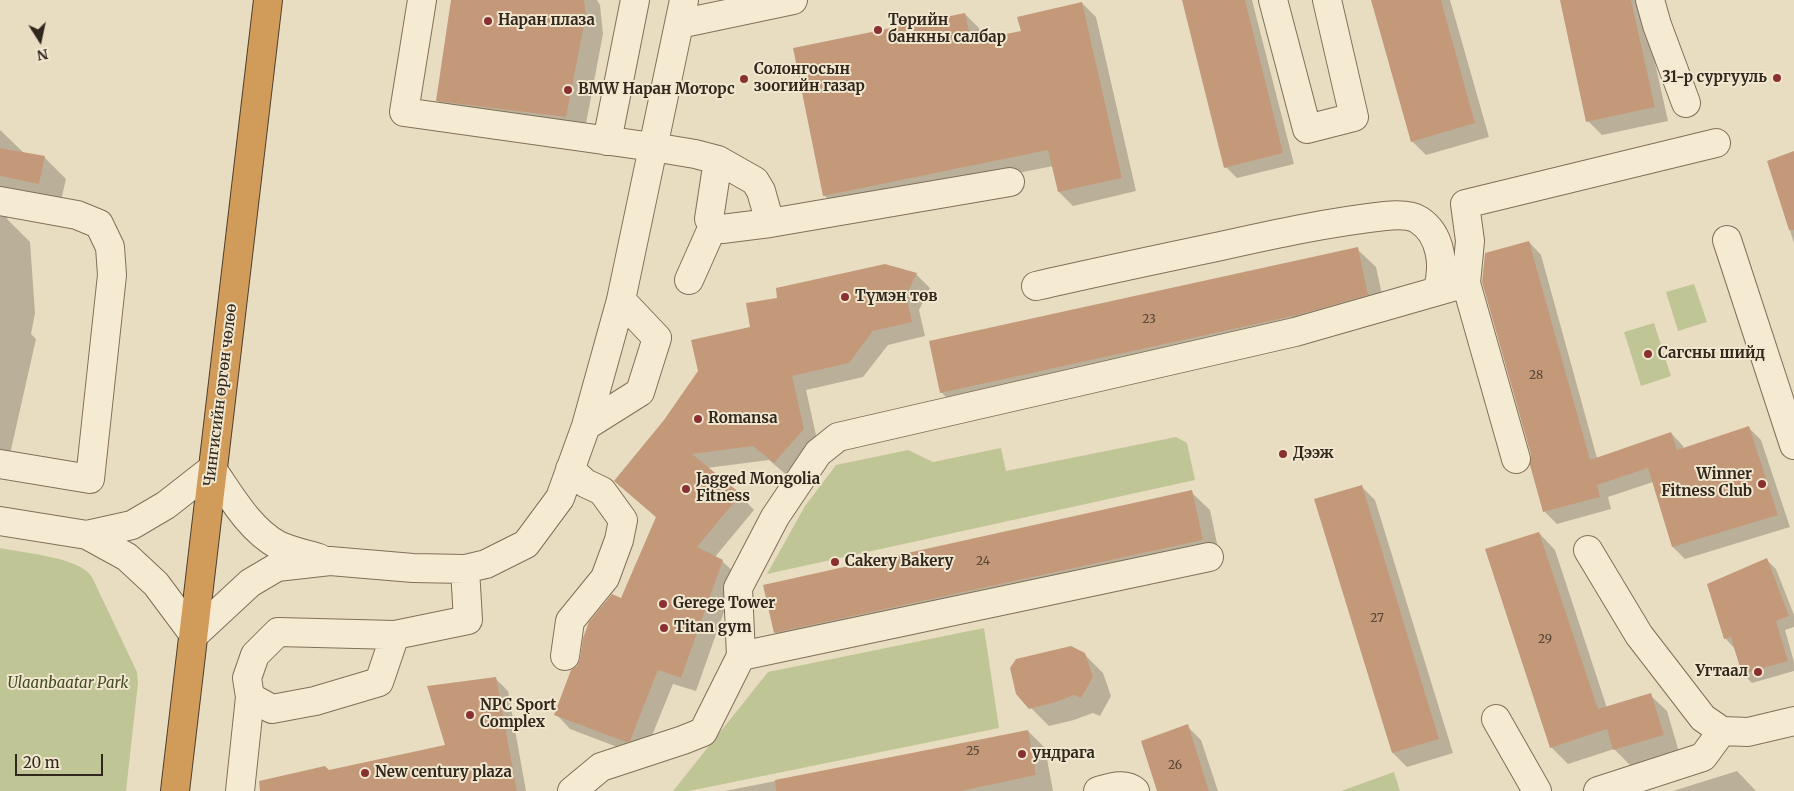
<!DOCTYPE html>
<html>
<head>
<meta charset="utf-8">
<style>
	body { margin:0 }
	#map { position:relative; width:1794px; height:791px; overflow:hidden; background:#e9ddc1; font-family:Merriweather,serif }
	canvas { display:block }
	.north { position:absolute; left:15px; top:15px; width:50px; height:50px; -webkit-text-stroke:4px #f1e7cf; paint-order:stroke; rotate:170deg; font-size:14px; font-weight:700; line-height:20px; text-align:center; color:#31271d }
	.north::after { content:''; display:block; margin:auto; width:18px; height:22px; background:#31271d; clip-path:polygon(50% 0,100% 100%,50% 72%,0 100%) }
	.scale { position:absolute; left:15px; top:754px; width:88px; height:22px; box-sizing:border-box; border:2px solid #31271d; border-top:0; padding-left:6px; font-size:15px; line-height:18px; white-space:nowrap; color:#31271d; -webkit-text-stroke:4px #f1e7cf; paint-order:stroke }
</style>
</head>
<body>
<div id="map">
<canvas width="1794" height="791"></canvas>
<div class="north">N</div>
<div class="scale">20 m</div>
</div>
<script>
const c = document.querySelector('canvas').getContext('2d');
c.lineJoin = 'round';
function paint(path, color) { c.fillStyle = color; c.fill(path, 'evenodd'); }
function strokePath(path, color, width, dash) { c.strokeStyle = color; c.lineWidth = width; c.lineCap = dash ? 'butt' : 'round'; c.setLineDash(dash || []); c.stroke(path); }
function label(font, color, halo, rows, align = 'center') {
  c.font = font + ' Merriweather,serif'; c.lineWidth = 4; c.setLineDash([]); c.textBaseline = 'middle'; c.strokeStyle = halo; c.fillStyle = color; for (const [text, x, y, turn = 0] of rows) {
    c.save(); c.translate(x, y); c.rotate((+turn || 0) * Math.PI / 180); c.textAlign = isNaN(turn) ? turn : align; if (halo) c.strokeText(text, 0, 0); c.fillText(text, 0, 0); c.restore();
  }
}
const green = new Path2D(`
	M1694,284L1707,322L1678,331L1666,292Z
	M1654,323L1671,376L1641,386L1624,332Z
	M1176,437L1187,443L1195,480L767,574L805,506L836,465L908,450L933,462L1001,448L1006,471Z
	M0,548C23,553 80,557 92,577L137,672L138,683L126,791H0Z
	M984,628L999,728L689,791H673L768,672Z
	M1394,772L1400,791H1341Z`);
const shadow = new Path2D(`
	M452,0H597L600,5L603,34L584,134L455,118L437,100Z
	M1183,0H1252L1294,164L1237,178L1226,167Z
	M1372,0H1450L1489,137L1426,155L1412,141Z
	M1561,0H1641L1668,121L1602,135L1588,121Z
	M1082,3L1096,17L1136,191L1073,206L1059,192L1053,166L838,209L824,195L965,14L979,28L981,40L1022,32Z
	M0,130L24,153L44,157L66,179L60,205L10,213L7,219L30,242L35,313L31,334L36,339L8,463L0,461Z
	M1794,152V243L1768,162Z
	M1529,242L1541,255L1597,458L1671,433L1683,446L1684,449L1749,428L1761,440L1790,527L1685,559L1673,547L1653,482L1608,497L1611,509L1557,524L1544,511Z
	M1357,249L1376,267L1386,313L960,411L941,392Z
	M916,274L930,288L919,310L925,336L888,345L863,377L806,390L818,444L789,477L769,460L707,468L740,495L754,510L715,557L722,561L737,575L696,691L673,684L644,755L641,756L570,729L556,714L621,600L657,518L615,481L752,328Z
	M1361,486L1375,500L1453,753L1407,767L1393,753Z
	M1191,492L1210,510L1220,558L794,651L775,632Z
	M1539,533L1555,550L1607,708L1650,695L1667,711L1679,752L1631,766L1614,749L1568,764L1551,747Z
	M1767,560L1776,569L1794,615V627L1785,630L1794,662V671L1752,683L1743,674L1734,648L1725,638Z
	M1084,654L1103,673L1111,696L1100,716L1093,713L1074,720L1049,726L1017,694Z
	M496,679L508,691L526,791H274L328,771L446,746Z
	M1187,726L1201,740L1218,791H1159Z
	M1028,731L1045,748L1053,791H725Z
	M1737,771L1756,791H1673Z`);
const building = new Path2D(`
	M451,0H584L586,15L566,117L436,101Z
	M1182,0H1245L1283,153L1224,168Z
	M1371,0H1441L1475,123L1411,142Z
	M1560,0H1631L1655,107L1586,122Z
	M1082,2L1122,178L1058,192L1048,150L823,196L793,48L965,13L971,41L1021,31L1017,17Z
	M0,148L45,156L39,184L0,176Z
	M1794,151V230H1789L1767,161Z
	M1529,241L1590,460L1671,432L1677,450L1749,426L1778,515L1672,547L1648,468L1597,485L1600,497L1543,512L1530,465L1531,455L1482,282L1485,253Z
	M1358,247L1368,295L1297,315L940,393L929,341Z
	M885,264L917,273L906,295L912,322L873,331L849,363L792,376L804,429L774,463L753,446L692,454L741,494L697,547L723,560L681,678L658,670L630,741L626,742L554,715L571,670L577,666L580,659L583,638L589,622L612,594L621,598L656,517L614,481L664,420L698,371L691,340L750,327L746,303L777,298L776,288Z
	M1362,485L1439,739L1392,753L1314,499Z
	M1192,490L1203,540L774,633L763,585Z
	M1539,532L1598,709L1651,693L1664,735L1613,750L1607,729L1550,748L1485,549Z
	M1767,558L1789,616L1776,621L1788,661L1742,674L1731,637L1724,639L1707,584Z
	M1071,646L1085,653L1093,677L1081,698L1074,695L1056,702L1029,709L1016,694L1010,668L1016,659Z
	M496,677L517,791H260L259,781L325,766L329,770L445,745L427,686Z
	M1188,724L1209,791H1157L1141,741Z
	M1028,730L1036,775L961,791H776L775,780Z`);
const minor = new Path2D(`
	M422,0L404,112L653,147L695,154L718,160L709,219L713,226L722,229L770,223L1010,182
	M1273,0L1307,129L1354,117L1327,0
	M1650,0L1657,25L1686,103
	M679,24L793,0
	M607,141L635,0
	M718,160L755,181L761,191L770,223
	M0,201L77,215L99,224L110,247L112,275L90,479L0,464
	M1727,240L1794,445
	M689,280L713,226
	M1466,283L1470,241L1465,204L1716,143
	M1036,286C1097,272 1159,259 1221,246C1275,234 1330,222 1385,216C1395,215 1410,214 1419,220C1442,235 1445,268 1437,291
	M586,426L640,392L657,338L621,300
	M0,521L87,535L127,557L156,584L194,635L250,583L277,567L330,561L413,568L465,569L486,564L526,544L560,498L586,426L621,300L684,0
	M87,535L132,525L166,505L212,469C231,496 249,529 278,545C290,551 306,554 319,558
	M1588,550L1639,635L1703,718L1722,731L1748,732L1794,721
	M395,635L379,682L315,701L272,709L250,697L247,678L255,655L278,632L395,635L468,620L465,569
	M565,656L570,621L605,578L619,540L623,520L602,491L585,483L570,469
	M741,656L1209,557
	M1496,719L1537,791
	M240,791L250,697
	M572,791L601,767L683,740L703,732L741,656L738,588L775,517L818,453L838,437L1295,332L1466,283L1516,459
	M1098,791C1110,788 1124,782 1135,791
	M1598,791L1703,757L1722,731`);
const highway = new Path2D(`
	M175,791L268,0`);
const markers = [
	[488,21,5,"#893031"],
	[878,30,5,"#893031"],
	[1777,78,5,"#893031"],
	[744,79,5,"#893031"],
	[568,90,5,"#893031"],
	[845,297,5,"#893031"],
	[1648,354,5,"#893031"],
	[698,419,5,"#893031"],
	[1283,454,5,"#893031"],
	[1762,484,5,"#893031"],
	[686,489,5,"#893031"],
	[835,562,5,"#893031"],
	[663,604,5,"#893031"],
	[664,628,5,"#893031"],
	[1758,672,5,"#893031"],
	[470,715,5,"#893031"],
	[1022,754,5,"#893031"],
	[365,773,5,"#893031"]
];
const numberNames = [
	["23",1149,320],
	["28",1536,376],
	["24",983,562],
	["27",1377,619],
	["29",1545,640],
	["25",973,752],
	["26",1175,766]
];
const poiNames = [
	["Наран плаза",498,21],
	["Төрийн",888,21],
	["банкны салбар",888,38],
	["Солонгосын",754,70],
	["зоогийн газар",754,87],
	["31-р сургууль",1767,78,"right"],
	["BMW Наран Моторс",578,90],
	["Түмэн төв",855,297],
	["Сагсны шийд",1658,354],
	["Romansa",708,419],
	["Дээж",1293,454],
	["Winner",1752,475,"right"],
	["Fitness Club",1752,492,"right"],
	["Jagged Mongolia",696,480],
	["Fitness",696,497],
	["Cakery Bakery",845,562],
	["Gerege Tower",673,604],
	["Titan gym",674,628],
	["Угтаал",1748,672,"right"],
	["NPC Sport",480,706],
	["Complex",480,723],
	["ундрага",1032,754],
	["New century plaza",375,773]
];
const streetNames = [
	["Чингисийн өргөн чөлөө",221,395,-83]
];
const parkNames = [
	["Ulaanbaatar Park",68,684]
];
paint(green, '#c0c596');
paint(shadow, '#0003');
paint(building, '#c3997a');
strokePath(minor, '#806f5a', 30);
strokePath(highway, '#4e3d2e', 30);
strokePath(minor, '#f5ebd3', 28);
strokePath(highway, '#d19c59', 28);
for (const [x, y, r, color] of markers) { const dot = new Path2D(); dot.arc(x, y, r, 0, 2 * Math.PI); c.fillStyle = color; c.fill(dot); strokePath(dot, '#f1e7cf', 2); }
label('12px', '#564434', null, numberNames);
label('bold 15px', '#31271d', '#f1e7cf', poiNames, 'left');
label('15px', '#31271d', '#f1e7cf', streetNames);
label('italic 15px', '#424c26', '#f1e7cf', parkNames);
</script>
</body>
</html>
